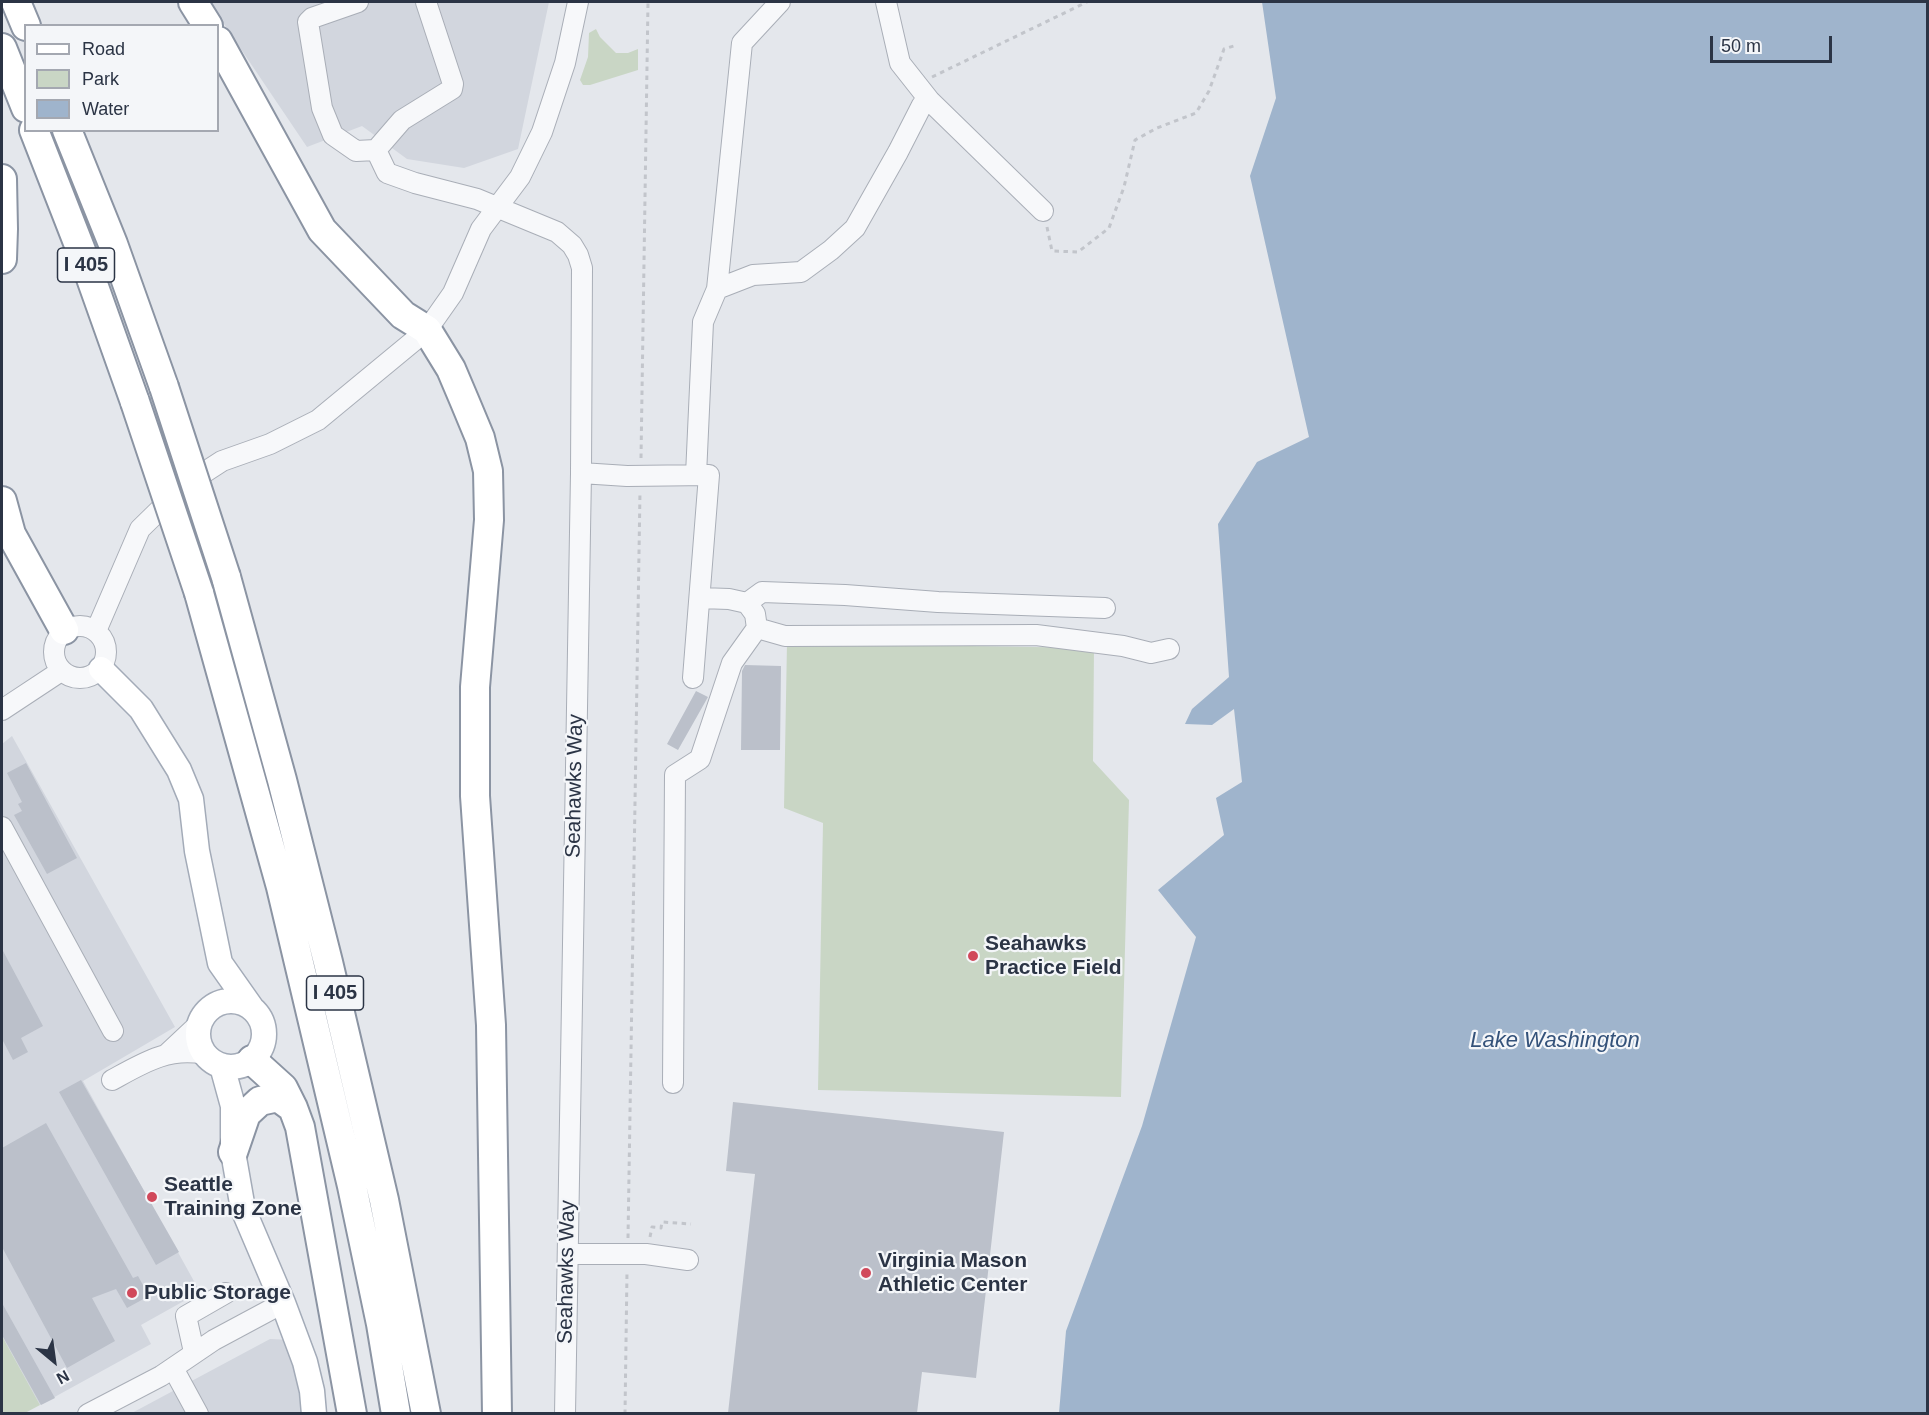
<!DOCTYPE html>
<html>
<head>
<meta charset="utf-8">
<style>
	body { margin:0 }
	#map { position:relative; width:1929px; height:1415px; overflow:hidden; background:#e4e7ec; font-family:Arial,sans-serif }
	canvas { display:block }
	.frame { position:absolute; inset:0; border:3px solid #2b3445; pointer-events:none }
	.legend { position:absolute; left:24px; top:24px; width:195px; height:108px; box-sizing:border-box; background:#f4f6f9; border:2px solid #a4a8b1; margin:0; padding:8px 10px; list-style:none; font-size:18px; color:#2b3445 }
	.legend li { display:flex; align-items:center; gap:12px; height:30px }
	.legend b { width:30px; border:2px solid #a4a8b1 }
	.north { position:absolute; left:24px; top:1331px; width:60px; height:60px; -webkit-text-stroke:4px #f4f6f9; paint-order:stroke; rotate:151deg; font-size:16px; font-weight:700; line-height:24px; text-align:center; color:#2b3445 }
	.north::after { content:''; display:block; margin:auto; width:21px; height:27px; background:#2b3445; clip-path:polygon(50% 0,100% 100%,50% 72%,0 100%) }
	.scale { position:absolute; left:1710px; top:36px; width:122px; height:27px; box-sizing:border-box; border:3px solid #2b3445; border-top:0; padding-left:8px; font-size:18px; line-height:21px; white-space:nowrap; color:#2b3445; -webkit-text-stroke:4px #f4f6f9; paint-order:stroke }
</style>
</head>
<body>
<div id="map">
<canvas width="1929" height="1415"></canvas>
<div class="frame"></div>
<ul class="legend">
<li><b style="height:8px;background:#fff"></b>Road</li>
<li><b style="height:16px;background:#c9d6c5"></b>Park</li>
<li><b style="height:16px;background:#9fb4cc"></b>Water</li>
</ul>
<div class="north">N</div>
<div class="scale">50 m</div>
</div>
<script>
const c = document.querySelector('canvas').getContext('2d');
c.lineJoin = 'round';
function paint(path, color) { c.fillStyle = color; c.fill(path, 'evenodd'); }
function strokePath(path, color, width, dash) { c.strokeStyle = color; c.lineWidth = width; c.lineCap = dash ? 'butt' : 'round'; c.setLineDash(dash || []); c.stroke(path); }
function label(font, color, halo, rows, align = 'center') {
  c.font = font + ' Arial,sans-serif'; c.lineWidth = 4.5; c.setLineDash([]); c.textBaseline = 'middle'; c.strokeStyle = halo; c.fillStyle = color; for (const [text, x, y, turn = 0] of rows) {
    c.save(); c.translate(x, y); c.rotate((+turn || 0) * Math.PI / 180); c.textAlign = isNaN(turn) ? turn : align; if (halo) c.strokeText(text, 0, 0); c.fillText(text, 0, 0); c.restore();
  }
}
const built = new Path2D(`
	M210,2H549L518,149L464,168L407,159L362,126L307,147L226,27Z
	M12,736L175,1027L83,1081L200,1292L141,1325L151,1344L40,1405L2,1336V744Z
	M270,1339L291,1340L306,1413L130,1414Z`);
const green = new Path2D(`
	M596,29L600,37L616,53H628L638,49V70L590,85H583L580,80L588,57L589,33Z
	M787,643L1094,648L1093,761L1129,800L1121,1097L818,1090L823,823L784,808Z
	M2,1336L40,1405L25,1413H2Z`);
const water = new Path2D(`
	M1262,2H1927V1413H1059L1066,1331L1142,1126L1196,937L1158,890L1224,835L1216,798L1242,782L1234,709L1212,725L1185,724L1192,709L1229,677L1218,524L1257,462L1309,437L1250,176L1276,98Z`);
const building = new Path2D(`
	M745,665L781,666L780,750H741L742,671Z
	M696,691L708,697L678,750L667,744Z
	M26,763L77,858L47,874L14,815L22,811L18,804L22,802L7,773Z
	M2,949L43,1026L21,1038L28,1052L13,1060L2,1039Z
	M81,1080L179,1252L156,1265L59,1092Z
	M733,1102L1004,1132L976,1378L922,1372L917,1413H728L755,1174L726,1171Z
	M46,1123L133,1278L138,1276L149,1296L127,1308L116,1289L92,1298L115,1341L67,1368L2,1247V1148Z
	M2,1303L55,1398L41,1405L2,1335Z`);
const path = new Path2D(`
	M932,77L1087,2
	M1047,227L1052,251L1078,252L1109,228L1124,187L1135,140L1157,128L1196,113L1209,91L1224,49L1237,45
	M641,458L648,2
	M650,1237L652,1227L661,1228L662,1222L691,1224
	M628,1238L640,491
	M625,1414L627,1271`);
const minor = new Path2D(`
	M358,2L312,18L308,22L322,108L333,135L356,151L376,150L402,120L452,89L453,84L426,2
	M886,2L900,63L930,101L1043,211
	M376,150L387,173L415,183L477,199L557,232L572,245L578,255L582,268L581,473L565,1414
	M717,289L742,43L780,2
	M581,473L627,476L709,475L693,678
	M696,475L703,322L717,289L753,275L801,272L831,250L855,228L898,152L922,105L930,101
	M747,603L762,592L845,595L938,602L1105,608
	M54 652a26 26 0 1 1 52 0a26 26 0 1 1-52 0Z
	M757,628L785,636L1036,635L1123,646L1151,653L1169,649
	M96,631L140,529L185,485L222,461L270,444L318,420L427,330L453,293L481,229L520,177L542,132L565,63L578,2
	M2,710L61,671
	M2,827L113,1031
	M168,1053L200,1023
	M112,1080C143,1063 168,1047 204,1054
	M673,1083L675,775L700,759L732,663L757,628L755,614L747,603L729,599L700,598
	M568,1254H646L688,1260
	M194,1352L186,1316L226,1293
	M173,1368L198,1414
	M88,1414L161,1376L214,1340L283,1303`);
const major = new Path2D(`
	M101,669L141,709L179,770L191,799L197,851L220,963L251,1007
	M198 1034a33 33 0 1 1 66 0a33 33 0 1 1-66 0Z
	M222,1066L233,1106V1152L243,1209L283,1303L305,1362L312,1391L314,1414`);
const highway = new Path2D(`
	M16,2L26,26
	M193,2L208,26
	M218,41L322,230L403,315L427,330L451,369L465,402L480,438L488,471L489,520L475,687V796L491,1025L497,1414
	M2,48L26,108
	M34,130L82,253L135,402
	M67,130L113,244L164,387
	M2,179L3,229L2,259
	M2,501L11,534L64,630
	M226,577L282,780L328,962L384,1200L426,1414
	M199,593L281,887L352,1186L381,1324L396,1414
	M252,1060L283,1088L293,1108L300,1127L352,1414
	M233,1152L246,1114L260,1101L278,1097L293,1108`);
const highwayBridge = new Path2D(`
	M164,387L226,577
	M135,402L199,593`);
const markers = [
	[973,956,6,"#d1495b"],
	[152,1197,6,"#d1495b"],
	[866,1273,6,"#d1495b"],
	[132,1293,6,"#d1495b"]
];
const shields = [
	[86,265,57],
	[335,993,57]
];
const shieldNames = [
	["I 405",86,265],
	["I 405",335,993]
];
const streetNames = [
	["Seahawks Way",575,786,-89],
	["Seahawks Way",567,1272,-89]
];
const poiNames = [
	["Seahawks",985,944],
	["Practice Field",985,968],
	["Seattle",164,1185],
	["Training Zone",164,1209],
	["Virginia Mason",878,1261],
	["Athletic Center",878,1285],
	["Public Storage",144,1293]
];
const waterNames = [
	["Lake Washington",1555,1041]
];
paint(built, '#d2d6de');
paint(green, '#c9d6c5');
paint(water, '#9fb4cc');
paint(building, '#bbc0ca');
strokePath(minor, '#a9aeb7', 22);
strokePath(major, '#a3abb8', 27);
strokePath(highway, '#8b94a3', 32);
strokePath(path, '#c2c5cb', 3, [4.5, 4.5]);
strokePath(minor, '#f7f8fa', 20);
strokePath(major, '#fff', 24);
strokePath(highway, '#fff', 28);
strokePath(highwayBridge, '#8b94a3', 32, []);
strokePath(highwayBridge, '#fff', 28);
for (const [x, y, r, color] of markers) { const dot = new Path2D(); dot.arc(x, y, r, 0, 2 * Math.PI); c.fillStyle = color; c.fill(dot); strokePath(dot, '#f4f6f9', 2); }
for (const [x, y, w] of shields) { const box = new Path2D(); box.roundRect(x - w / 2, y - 17, w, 34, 4.5); c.fillStyle = '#f4f6f9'; c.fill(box); strokePath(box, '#2b3445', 1.5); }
label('bold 20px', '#2b3445', null, shieldNames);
label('21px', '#2b3445', '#f4f6f9', streetNames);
label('bold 21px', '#2b3445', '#f4f6f9', poiNames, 'left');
label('italic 22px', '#34527a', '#f4f6f9', waterNames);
</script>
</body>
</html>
